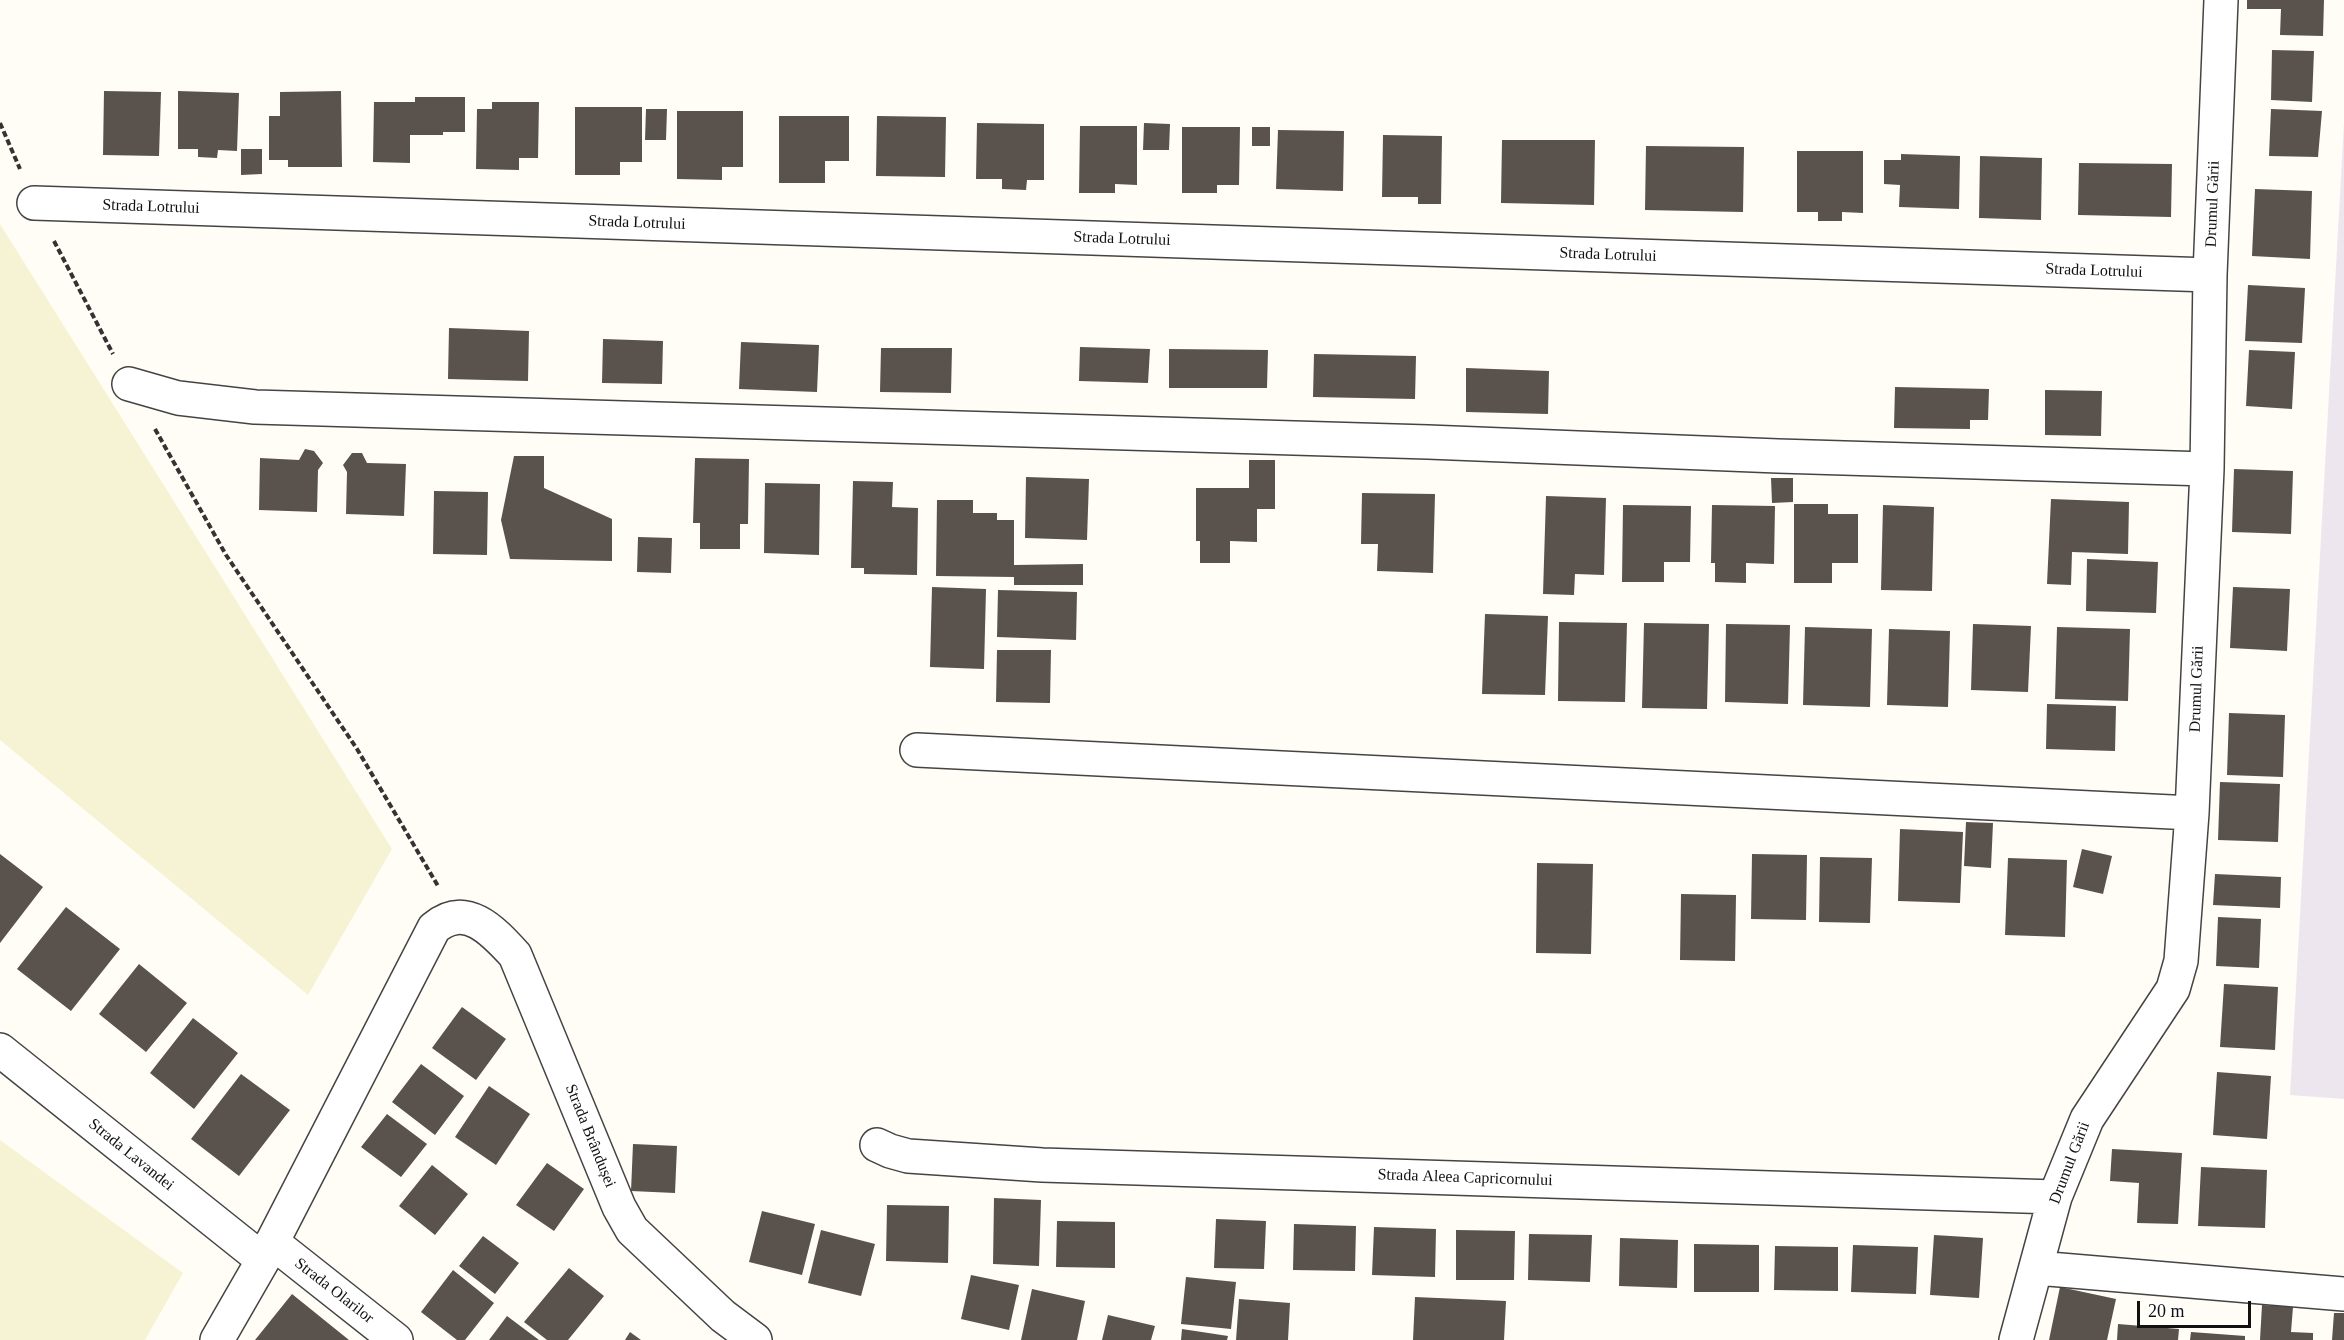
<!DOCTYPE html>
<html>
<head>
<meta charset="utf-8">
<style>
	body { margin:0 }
	#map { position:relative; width:2344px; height:1340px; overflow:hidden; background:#fffdf5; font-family:Georgia,serif }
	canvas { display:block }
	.scale { position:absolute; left:2137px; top:1301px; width:114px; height:27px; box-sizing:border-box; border:3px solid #111; border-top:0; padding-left:8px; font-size:18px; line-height:21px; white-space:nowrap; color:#111; -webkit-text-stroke:4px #fff; paint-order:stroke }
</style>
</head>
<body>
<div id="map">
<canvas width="2344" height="1340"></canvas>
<div class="scale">20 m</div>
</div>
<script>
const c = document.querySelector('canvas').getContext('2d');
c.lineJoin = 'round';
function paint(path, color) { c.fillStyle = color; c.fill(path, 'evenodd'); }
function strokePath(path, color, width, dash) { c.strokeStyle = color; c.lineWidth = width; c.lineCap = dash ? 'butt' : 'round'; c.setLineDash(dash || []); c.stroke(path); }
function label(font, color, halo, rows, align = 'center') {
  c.font = font + ' Georgia,serif'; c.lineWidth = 6; c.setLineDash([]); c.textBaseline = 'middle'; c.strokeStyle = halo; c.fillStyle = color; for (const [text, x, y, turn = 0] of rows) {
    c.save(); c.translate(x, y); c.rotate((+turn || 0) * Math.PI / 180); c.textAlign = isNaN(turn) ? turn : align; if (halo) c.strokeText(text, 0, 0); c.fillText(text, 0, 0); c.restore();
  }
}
const industrial = new Path2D(`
	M2344,123V1099L2290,1095Z`);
const farmland = new Path2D(`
	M0,224L392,849L308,995L0,740Z
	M0,1140L183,1273L145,1340H0Z`);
const building = new Path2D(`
	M2247,0H2324L2323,36L2280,35L2281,9H2247Z
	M2272,50L2314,51L2312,102L2271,100Z
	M104,91L161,92L159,156L103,155Z
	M178,91L239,93L237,151L218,150L217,158L198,157V149H178Z
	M341,91L342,167H288V160H269V116H280V92Z
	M415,97H465V132H443V135H410V163L373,162L374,102H415Z
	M492,102H539L538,158H519V170L476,169L477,109H492Z
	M575,107H642V162H620V175H575Z
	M646,109H667L666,140H645Z
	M2271,109L2322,111L2318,157L2269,156Z
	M677,111H743V167H722V180L677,179Z
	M779,116H849V161H825V183H779Z
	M877,116L946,117L945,177L876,176Z
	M977,123L1044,124V180H1027L1026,190L1002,189V179H976Z
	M1144,123L1170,124L1169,150H1143Z
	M1080,126H1137V185L1115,184V193H1079Z
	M1182,127H1240L1239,185H1217V193H1182Z
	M1252,127H1270V146H1252Z
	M1278,130L1344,131L1343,191L1276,189Z
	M1383,135L1442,136L1441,204H1418V197H1382Z
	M1502,140H1595L1594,205L1501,203Z
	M1646,146L1744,147L1743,212L1645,210Z
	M241,149H262V174L241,175Z
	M1797,151H1863V213L1842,212V221H1818V212H1797Z
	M1901,154L1960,156L1959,209L1899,207L1900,185L1884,184V160H1901Z
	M1980,156L2042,158L2041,220L1979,218Z
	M2079,163L2172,164L2171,217L2078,215Z
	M2255,189L2312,191L2310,259L2252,256Z
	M2248,285L2305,288L2302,343L2245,341Z
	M449,328L529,331L528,381L448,379Z
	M603,339L663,341L662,384L602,383Z
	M741,342L819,345L817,392L739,389Z
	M1080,347L1150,349L1148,383L1079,381Z
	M881,348H952L951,393L880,392Z
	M1169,349L1268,350L1267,388H1169Z
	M2249,350L2295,352L2292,409L2246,406Z
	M1314,354L1416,356L1415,399L1313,397Z
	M1466,368L1549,371L1548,414L1466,412Z
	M1895,387L1989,389L1988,420H1970V429L1894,428Z
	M2045,390L2102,391L2101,436L2045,435Z
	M305,449L314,451L323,463L318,470L317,512L259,510L260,458L299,460Z
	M352,453H362L367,463L406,464L404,516L346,514L347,472L343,465Z
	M514,456H544V488L612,519V561L510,559L501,520Z
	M695,458L749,459L748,524H740V549H700V523H693Z
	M1249,460H1275V509H1257V542L1230,541V563H1200V541H1196V488H1249Z
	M2234,469L2293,471L2291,534L2232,532Z
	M1026,477L1089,479L1087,540L1025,538Z
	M1771,478H1793V502L1772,503Z
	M853,481L893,482L892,507L918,508L917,575L864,574V568H851Z
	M765,483L820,484L819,555L764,553Z
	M434,491L488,492L487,555L433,554Z
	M1362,493L1435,494L1433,573L1377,571L1378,544H1361Z
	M1546,496L1606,498L1604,575L1575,574L1574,595L1543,594Z
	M2051,499L2129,502L2128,554L2072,552L2071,585L2047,584Z
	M937,500H973V513H997V520H1014V565L1083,564V585H1014V577L936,576Z
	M1794,504H1828V514H1858V563H1832V583H1794Z
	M1623,505L1691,506L1690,562H1664V582H1622Z
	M1712,505L1775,506L1774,564L1746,563V583L1715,582V563H1711Z
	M1883,505L1934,507L1932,591L1881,590Z
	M638,537L672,538L671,573L637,572Z
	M2087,559L2158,562L2156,613L2086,611Z
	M932,587L986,589L984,669L930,667Z
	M2233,587L2290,589L2287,651L2230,648Z
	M998,590L1077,592L1076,640L997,637Z
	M1485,614L1548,616L1545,695L1482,694Z
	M1559,622L1627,623L1625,702L1558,701Z
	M1644,623L1709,624L1707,709L1642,708Z
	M1726,624L1790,625L1788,704L1725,702Z
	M1973,624L2031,626L2028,692L1971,690Z
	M1805,627L1872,629L1870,707L1803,705Z
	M2057,627L2130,629L2128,701L2055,699Z
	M1889,629L1950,631L1948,707L1887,705Z
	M997,650H1051L1050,703L996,702Z
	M2047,704L2116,706L2115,751L2046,749Z
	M2229,713L2285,715L2283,777L2227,775Z
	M2220,782L2280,784L2278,842L2218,840Z
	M1966,822L1993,823L1991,868L1964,866Z
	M1900,829L1963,832L1960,903L1898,901Z
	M2082,849L2112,856L2103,894L2073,887Z
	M0,854L43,887L0,943Z
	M1752,854L1807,855L1806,920L1751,919Z
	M1820,857L1872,858L1870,923L1819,922Z
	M2008,858L2067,860L2065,937L2005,935Z
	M1537,863L1593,864L1591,954L1536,953Z
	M2215,874L2281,877L2280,908L2213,905Z
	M1681,894L1736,895L1735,961L1680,960Z
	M66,907L120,949L71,1011L17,969Z
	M2218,917L2261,919L2259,968L2216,966Z
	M139,964L187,1003L146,1052L99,1014Z
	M2224,984L2278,987L2275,1050L2220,1047Z
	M462,1007L506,1039L476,1080L432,1048Z
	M193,1018L238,1053L194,1109L150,1073Z
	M421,1064L464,1096L435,1135L392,1102Z
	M2217,1072L2271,1076L2267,1139L2213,1135Z
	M241,1074L290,1110L239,1176L191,1139Z
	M489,1086L530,1114L496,1165L455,1137Z
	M387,1114L427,1144L401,1177L361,1147Z
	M633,1144L677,1146L675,1193L631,1191Z
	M2112,1149L2182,1153L2178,1224L2137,1223L2139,1183L2110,1181Z
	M547,1163L584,1189L554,1231L516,1205Z
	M432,1165L468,1194L435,1235L399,1206Z
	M2201,1167L2267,1170L2265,1228L2198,1226Z
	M994,1198L1041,1200L1039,1266L993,1264Z
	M887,1205L949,1206L948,1263L886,1261Z
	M762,1211L815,1224L802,1275L749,1262Z
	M1216,1219L1266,1221L1264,1269L1214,1268Z
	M1057,1221L1115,1222V1268L1056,1267Z
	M1294,1224L1356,1226L1355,1271L1293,1270Z
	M1374,1227L1436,1229L1435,1277L1372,1275Z
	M821,1230L875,1244L861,1296L808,1283Z
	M1456,1230L1515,1231L1514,1280H1456Z
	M1529,1234L1592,1235L1590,1282L1528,1280Z
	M1934,1235L1983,1238L1979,1298L1930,1295Z
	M483,1236L519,1263L495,1294L459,1266Z
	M1620,1238L1678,1240L1677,1288L1619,1286Z
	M1694,1244L1759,1245V1292H1694Z
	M1853,1245L1918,1247L1916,1294L1851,1292Z
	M1775,1246L1838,1247V1291L1774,1290Z
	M569,1268L604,1296L568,1340H547L524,1322Z
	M453,1270L494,1303L465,1340H457L421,1312Z
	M971,1275L1019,1285L1009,1330L961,1319Z
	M1186,1277L1236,1282L1231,1329L1181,1324Z
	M2060,1287L2116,1299L2107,1340H2049Z
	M1032,1289L1085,1301L1077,1340H1021Z
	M292,1294L349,1340H255Z
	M1415,1297L1506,1301L1504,1340H1413Z
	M1239,1299L1290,1303L1288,1340H1236Z
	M2262,1305L2293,1307L2291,1332L2313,1333V1340H2260Z
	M2334,1313H2344V1340H2332Z
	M1108,1315L1155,1326L1151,1340H1102Z
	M507,1316L539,1340H489Z
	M2118,1324L2179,1329L2178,1340H2117Z
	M1182,1329L1228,1336L1227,1340H1181Z
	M630,1332L641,1340H625Z
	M2191,1332L2245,1336V1340H2190Z`);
const path = new Path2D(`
	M0,123L20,169
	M54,241L113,354
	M155,429L226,555L357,749L438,886`);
const street = new Path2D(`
	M34,203L2210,275
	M129,384L178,398L255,407L1428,442L1778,456L2207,469
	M917,750L2192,813
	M0,1050L263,1260
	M877,1145L890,1151L908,1156L1042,1165L2055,1197
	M272,1242L396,1340
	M2037,1268L2344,1294
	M217,1340L263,1260L434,928C466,901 493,931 515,955L619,1207L632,1230L723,1316L755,1340
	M2016,1340L2055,1197L2087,1119L2173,989L2181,961L2192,813L2207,469L2210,275L2221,0`);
const streetNames = [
	["Drumul Gării",2213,204,-88],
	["Strada Lotrului",151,207,2],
	["Strada Lotrului",637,223,2],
	["Strada Lotrului",1122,239,2],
	["Strada Lotrului",1608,255,2],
	["Strada Lotrului",2094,271,2],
	["Drumul Gării",2197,689,-88],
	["Strada Brândușei",590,1136,68],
	["Strada Lavandei",131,1155,39],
	["Drumul Gării",2070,1163,-69],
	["Strada Aleea Capricornului",1465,1178,2],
	["Strada Olarilor",334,1291,38]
];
paint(industrial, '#eee6ef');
paint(farmland, '#f6f3d4');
paint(building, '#5a524d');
strokePath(street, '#444', 36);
strokePath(path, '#333', 4, [6, 3]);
strokePath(street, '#fff', 33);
label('16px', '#111', '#fff', streetNames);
</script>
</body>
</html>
